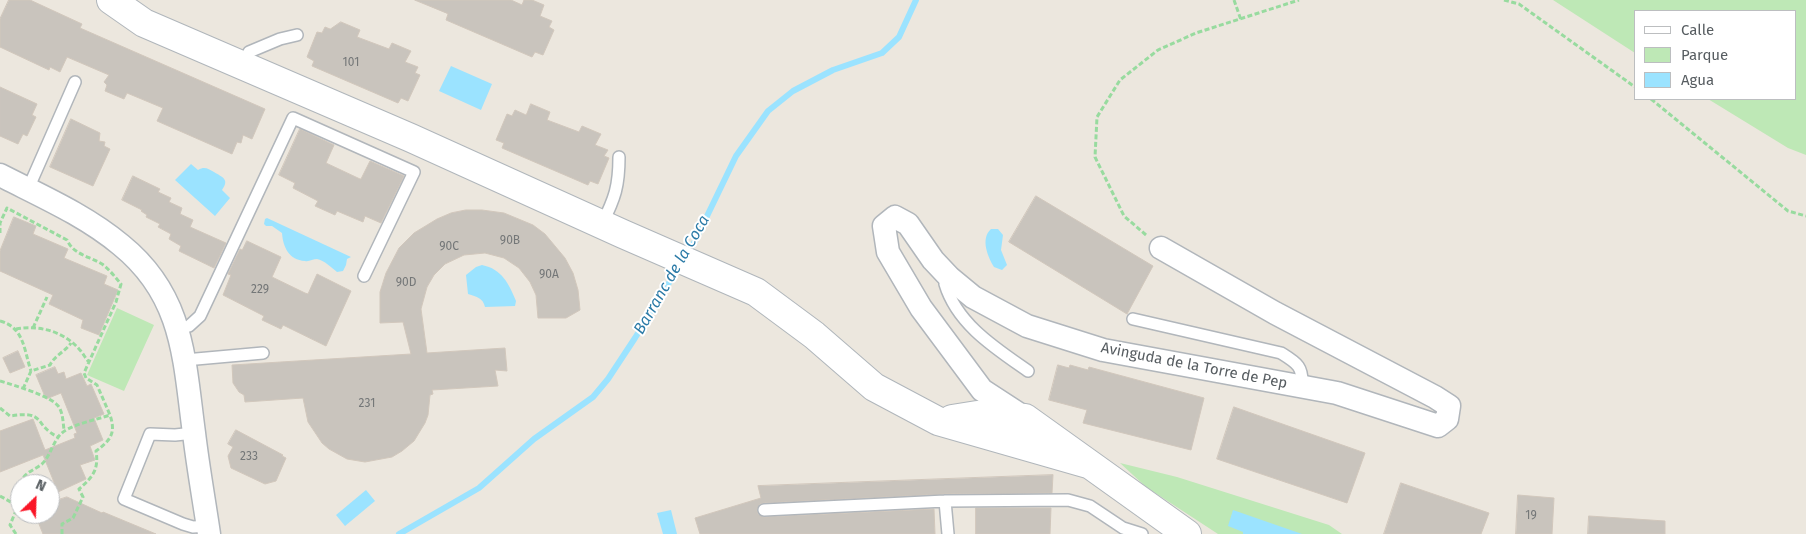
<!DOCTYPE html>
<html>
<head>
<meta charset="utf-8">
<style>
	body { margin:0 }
	#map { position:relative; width:1806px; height:534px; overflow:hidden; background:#ece7de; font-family:"Fira Sans",sans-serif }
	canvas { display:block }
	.legend { position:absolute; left:1634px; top:10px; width:162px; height:90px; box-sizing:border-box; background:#fff; border:1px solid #bcbec0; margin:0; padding:6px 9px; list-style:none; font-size:15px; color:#575d61 }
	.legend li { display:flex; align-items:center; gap:10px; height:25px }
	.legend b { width:25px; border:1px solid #bcbec0 }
	.north { position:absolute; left:10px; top:474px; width:50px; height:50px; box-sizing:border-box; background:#fff; border:1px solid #bcbec0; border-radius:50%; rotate:24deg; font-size:14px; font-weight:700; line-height:20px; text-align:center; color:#575d61 }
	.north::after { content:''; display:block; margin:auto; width:18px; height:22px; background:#fa1627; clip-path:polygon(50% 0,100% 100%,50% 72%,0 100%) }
</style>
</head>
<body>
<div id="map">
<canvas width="1806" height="534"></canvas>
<ul class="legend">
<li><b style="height:6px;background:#fff"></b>Calle</li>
<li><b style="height:14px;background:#bee8b6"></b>Parque</li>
<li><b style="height:14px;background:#9be3ff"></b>Agua</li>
</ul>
<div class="north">N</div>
</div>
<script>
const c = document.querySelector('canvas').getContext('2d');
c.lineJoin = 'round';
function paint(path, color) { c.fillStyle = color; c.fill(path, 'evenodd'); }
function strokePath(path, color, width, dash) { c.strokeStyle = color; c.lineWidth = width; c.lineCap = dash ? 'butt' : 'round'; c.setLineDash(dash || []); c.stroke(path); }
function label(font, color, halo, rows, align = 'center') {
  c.font = font + ' "Fira Sans",sans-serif'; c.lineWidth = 4; c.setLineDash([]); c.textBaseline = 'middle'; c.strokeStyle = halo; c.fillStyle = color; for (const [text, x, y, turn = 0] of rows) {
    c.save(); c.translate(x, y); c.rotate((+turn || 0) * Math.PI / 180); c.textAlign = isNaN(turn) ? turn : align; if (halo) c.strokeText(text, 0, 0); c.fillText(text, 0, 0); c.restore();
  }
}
const green = new Path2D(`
	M1553,0H1806V155L1788,148L1708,99H1795V11H1635V53Z
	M117,308L154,325L124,391L87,375Z
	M1120,463L1177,477L1329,525L1342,534H1218L1146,487Z`);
const water = new Path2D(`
	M451,66L492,84L481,110L439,91Z
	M191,164L198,170C205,166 208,169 214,172C222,177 230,179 222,190L230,198L215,216L175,180Z
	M267,218L351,257L347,259L346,265L343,271L337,272C332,268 324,260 317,259C313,259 309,262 305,261C289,260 283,247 282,233L272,226H266L264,224L265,219Z
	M991,229H998L1003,235L1001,250L1007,265L1002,270L994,267C988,257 980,239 991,229Z
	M482,265C502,269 509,284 516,301L515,306L485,307C483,298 477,297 468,294L466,275L476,267Z
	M366,490L375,501L345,526L336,515Z
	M671,510L677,534H663L657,513Z
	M1233,510L1302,534H1243V532L1228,526Z`);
const stream = new Path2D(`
	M686,255L695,241L736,156L768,111L793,91L833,70L882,53L899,37L916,0
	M399,534L479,488L534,439L593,397L608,379L635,338L680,265`);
const building = new Path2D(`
	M9,0H30L82,24L80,28L265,109L252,139L243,135L241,143L237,142L232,154L157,121L163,108L127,93L124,99L105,91L107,85L104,82L109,75L67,57L60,72L50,67L49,70L0,47V19Z
	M415,0H511L522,5L524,0H532L544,5L540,16L552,21L549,27L554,30L543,55L535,52L532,57L446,20L448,14Z
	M341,22L360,30L357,37L389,49L392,43L411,51L405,62L418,67L415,73L420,75L408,101L401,98L398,103L312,66L314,61L307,57L317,32L322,33L325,27L330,29Z
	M0,87L37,104L32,115L36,117L27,136L23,134L18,144L0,136Z
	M531,104L550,112L547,120L579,132L582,126L601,134L595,145L608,150L604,156L609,158L598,184L590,181L588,185L502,148L504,143L496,140L507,114L512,116L515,110L526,115Z
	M71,119L100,133L99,141L105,142L104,146L110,149L93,186L50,167Z
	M300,129L334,145L326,163L360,179H361L370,161L404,176L381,223L365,216L363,222L337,211L335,215L315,206L318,201L293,188L295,183L279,175Z
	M133,176L160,189L158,192L171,198L169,202L182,208L180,214L193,220L190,227L226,243L214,268L179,251L181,246L169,239L171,234L158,227L160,224L146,217L147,215L141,211L142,210L122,200Z
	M1036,196L1153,266L1127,314L1009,242Z
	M466,210H482L504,213L533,225L545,234L565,258L573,273L578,290L580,310L566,318H538L536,295L530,282L519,268L504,258L485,253L464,255L445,264L434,275L427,287L421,309L427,353L505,348L507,371L495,370L498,386L432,390L433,394L430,395L428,415L425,423L414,441L402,451L392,457L365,462L347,459L329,449L322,443L308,422L303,398L245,402L244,395L239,392L233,383L232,365L411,354L403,322L380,323V292L386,273L399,248L414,233L437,219L451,213Z
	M14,217L36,226L33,234L68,249L64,258L107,276L104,284L118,290L99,335L81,328L83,320L49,304L53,295L0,271V251Z
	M247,241L281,257L272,277L305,293L308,294L317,274L351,291L326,346L283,325L281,329L262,320L264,316L223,295L231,275L228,274L240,249L242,250Z
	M18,351L25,367L10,373L3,358Z
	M1058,365L1069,368L1070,365L1088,370L1089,367L1204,398L1191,450L1083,423L1087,410L1049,400Z
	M55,367L58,374L64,372L66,379L81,373L87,386L91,384L104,414L94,418L103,440L90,446L95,460L80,465L86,479L58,492L43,455L0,472V431L33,419L45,450L75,438L74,434L77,433L61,393L46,399L36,375Z
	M1234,407L1365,453L1347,503L1217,459Z
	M236,430L283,455L282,456L286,458L276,481L265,484L231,468L228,456L233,447L228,444Z
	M1053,475L1052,493L945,494L764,503L760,504L757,510L758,514L764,517L934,509L935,534H700L695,518L761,498L758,486Z
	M1401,483L1489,513L1481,534H1384Z
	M1518,495L1554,498L1552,534H1516Z
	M67,497L102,513L103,512L156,534H43L35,514H50V503Z
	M976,508H1051L1050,534H976Z
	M1589,516L1665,521V534H1588Z`);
const path = new Path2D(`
	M1234,0L1241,20
	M1504,0L1519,4L1635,87
	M1651,99L1788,211L1806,216
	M0,233V223L7,208L67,240C74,255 89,256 102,264C109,269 115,277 121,284L116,302L84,373L86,378L97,385L110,415C96,420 67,425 59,436C52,445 50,456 42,464C36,469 28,471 23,478L24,484
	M1146,235L1124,216L1095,157L1097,117L1120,80L1158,50L1196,33L1299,0
	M0,321C24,327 24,350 31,371
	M33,328L47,297
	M16,329C39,325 63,331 79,349C83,353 85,358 89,362
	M0,381C13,385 52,396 59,407C63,414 63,422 64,430
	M23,389L31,371L50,365C55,355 65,352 71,343
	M0,408L10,416C47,410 33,425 58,437
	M0,496L18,506
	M16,534L10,525L20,501
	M62,534V524L73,518L83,497L79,489C93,477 99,469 96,451C111,440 116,433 110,415`);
const lane = new Path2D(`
	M243,65L249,52L280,39L297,35
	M28,189L75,82
	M602,224C615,198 619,186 619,157
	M950,278L945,284C957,324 995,348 1028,371
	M1133,319L1281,353C1297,363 1303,366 1302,386
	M178,329L189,326L200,316L293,118L414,172L364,276
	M185,360L263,353
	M194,433L175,435L150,434L124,499L183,524L193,527L208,526
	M945,501L948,534
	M764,510L945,501L1068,500L1090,506L1123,528L1142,534`);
const street = new Path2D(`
	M0,175C41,196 85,215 121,245C184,296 184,359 194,433C198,467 204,500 209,534
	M1025,418L982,390L921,308L888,252L884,226L895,217L908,224L933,260L950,278L973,297L1027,326L1103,350L1337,393L1438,426L1447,419L1449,406L1435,397L1275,313L1161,248`);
const secondary = new Path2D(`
	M111,0L144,23L411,138L623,234L756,292L814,335L874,387L938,421L1088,464
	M952,419L977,415L1025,418L1187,534`);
const numberNames = [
	["101",351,63],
	["90B",510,241],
	["90C",449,247],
	["90A",549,275],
	["90D",406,283],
	["229",260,290],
	["231",367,404],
	["233",249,457],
	["19",1531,516]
];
const streetNames = [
	["Avinguda de la Torre de Pep",1194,366,11]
];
const waterNames = [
	["Barranc de la Coca",672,275,-60]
];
paint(green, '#bee8b6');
paint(water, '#9be3ff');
strokePath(stream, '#9be3ff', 6);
paint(building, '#c9c4bd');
strokePath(building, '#d1c7bc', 1);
strokePath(lane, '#b1b6bb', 14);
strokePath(street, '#b1b6bb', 25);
strokePath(secondary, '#b0b6bb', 30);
strokePath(path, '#98db9f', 3, [5, 2.5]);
strokePath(lane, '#fff', 11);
strokePath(street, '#fff', 22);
strokePath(secondary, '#fff', 28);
label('12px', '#747778', null, numberNames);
label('15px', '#575d61', '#fff', streetNames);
label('italic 16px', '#2c7ba7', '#fff', waterNames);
</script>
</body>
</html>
